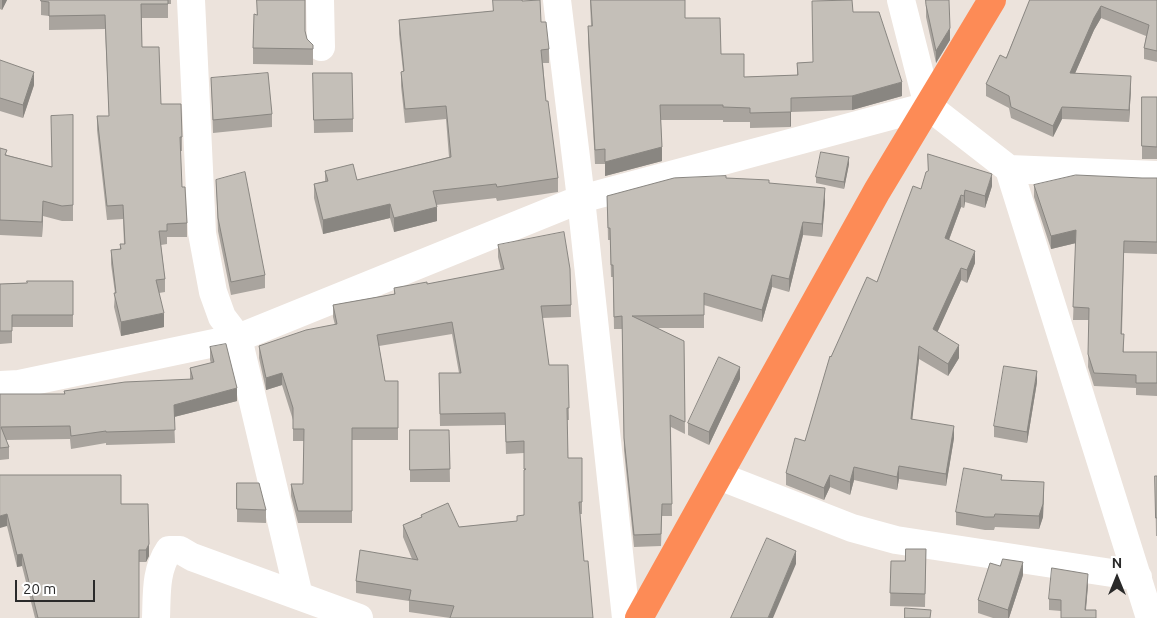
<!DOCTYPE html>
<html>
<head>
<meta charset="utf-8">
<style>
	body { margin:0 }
	#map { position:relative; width:1157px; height:618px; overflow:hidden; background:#ece3dc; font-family:Ubuntu,sans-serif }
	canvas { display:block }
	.north { position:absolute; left:1092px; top:553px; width:50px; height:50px; -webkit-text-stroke:4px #fff; paint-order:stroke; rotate:0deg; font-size:14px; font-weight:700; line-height:20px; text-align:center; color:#2a2a2a }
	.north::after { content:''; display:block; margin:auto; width:18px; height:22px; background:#2a2a2a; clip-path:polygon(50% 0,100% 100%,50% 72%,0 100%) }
	.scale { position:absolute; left:15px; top:580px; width:80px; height:22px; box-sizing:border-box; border:2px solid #2a2a2a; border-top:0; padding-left:6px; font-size:15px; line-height:18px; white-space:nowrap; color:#2a2a2a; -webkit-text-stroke:4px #fff; paint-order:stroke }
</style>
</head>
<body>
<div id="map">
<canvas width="1157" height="618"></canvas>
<div class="north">N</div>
<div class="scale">20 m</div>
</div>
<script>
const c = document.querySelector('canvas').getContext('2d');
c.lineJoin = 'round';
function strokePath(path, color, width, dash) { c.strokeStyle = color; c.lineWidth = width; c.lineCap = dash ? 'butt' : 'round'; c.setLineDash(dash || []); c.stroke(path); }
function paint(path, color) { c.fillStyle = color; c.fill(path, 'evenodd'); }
const minor = new Path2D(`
	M191,0L202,233L213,292L222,317L238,338L299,596
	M320,0L321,47
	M557,0L581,199L626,618
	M901,0L928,106L1009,169L1150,618
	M1009,169L1157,175
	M0,385L19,384L238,338L581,199L928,106
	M719,476L852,528L896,540L1138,577
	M156,618C157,594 155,571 169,550H180L192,557L359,618`);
const highway = new Path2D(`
	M639,618L877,191L992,0`);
const wall = new Path2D(`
	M0,0H7L2,10L0,9Z
	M41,0H171V4H168V18H142V47L161,104L182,137V151H180L182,187L187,223V237H167V244L161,245L165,279V292L159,293L164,327L121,336L114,307L115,293L111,264V250L120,249V244H124L123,219L107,220L97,130V116H109L105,29L49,30V16L41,15Z
	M493,0H522L541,22L549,49V63H543L546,101L558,178V192L497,201L496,198L436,205L437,221L394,232L390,218L323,234L314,198V184L325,181V171L357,180L449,157L446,119L405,123L401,86V72L403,71L399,34V20L493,11Z
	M590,0H685V18L744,77L797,75V63L813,62L853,12L902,96L852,110L791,112V126L790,127L750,128V122H723V120H661L662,161L605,176V164H595L588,41V26H591Z
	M926,0L950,40L936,63L926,17Z
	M1030,0H1157V62L1144,59V48L1146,36L1101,18L1094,30L1075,73L1131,88L1129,122L1062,119L1053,137L1011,118L1009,108L986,96V84L1006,58Z
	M257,15L305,31L307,39L313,45V65L253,64V48Z
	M0,60L34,85L23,118L0,111Z
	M313,73L353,119V132L314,133Z
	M211,78L272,114V127L213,133Z
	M1142,97H1157V159H1142Z
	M73,115V221H62L43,216L42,237L0,235V148L7,155L52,167Z
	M849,164L844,189L816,183V177Z
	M726,178L769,183L825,201L822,237L803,235L789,292L772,287L762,322L704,305V328H657L684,341L685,434L671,427L672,516H662L661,546L634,547L624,450L622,329H614L613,277H611L610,240H608L607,196Z
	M1142,178H1157V254L1124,253L1122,334L1124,352H1157V396L1136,395V388L1094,386L1088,367L1089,320H1073L1076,243L1051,249L1034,197V185Z
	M216,180L265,275V288L231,295L218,231Z
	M992,186L985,208L965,202L964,208L961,207L949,240L975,263L967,283L961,280L937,332L959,358L948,376L919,359L912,419L954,438L946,486L899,479L897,490L854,480L850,495L830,487L824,500L786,485V473L805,441L831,357L877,282L921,189Z
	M498,245L571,305V317L542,318L549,365H568L569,420H567L568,458H582V514H580L450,618L409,612V601L356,593V581L412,559L403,537V525L421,517V515L459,527L517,521V516L524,515V453L506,454L505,425L440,426L439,373H459L452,334L379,346L385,381H398V440H352V523H298L291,496V484H303L304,441H293V420L282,385L266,390L259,358V346L335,325L333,317V305L394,294V288L427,284L501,270L498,257Z
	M73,281V327H12V343L0,344V284Z
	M210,347L237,401L174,417L175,443L106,445V443L71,449L70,439L6,440L9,447V459L0,460V394H64V391L190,379V368L211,363L210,360Z
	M740,379L709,445L688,435V423Z
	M1037,382L1027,443L994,437V426Z
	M410,430H449L450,482H410Z
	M0,475L121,504H148L149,556L146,562H139V618H35L22,566L17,567L7,526Z
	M1155,476H1157V536H1156Z
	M1002,480L1044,494L1043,517L1039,529L995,527L994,530H985L956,525V512Z
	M237,483L266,510V523L237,522Z
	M926,549L925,607L890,606L891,561H905Z
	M1023,575L1009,618H993L978,613V600Z
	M1088,585L1086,610L1061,611L1049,610V599Z`);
const shadedWall = new Path2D(`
	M2,0H7L2,10Z
	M1101,6V18L1094,30L1070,85V73L1094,18Z
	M950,28V40L936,63V51Z
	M34,72V85L23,118V105Z
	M1131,76V88L1129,122V110Z
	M902,82V96L852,110V96Z
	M1062,107V119L1053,137V126Z
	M790,112H791V126L790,127Z
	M662,147V161L605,176V162Z
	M849,157V164L844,189V182Z
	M992,174V186L985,208V196Z
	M825,188V201L822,237V224Z
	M965,190V202L964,208V196Z
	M961,195V207L945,250V238Z
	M43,201V216L42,237V222Z
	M390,204V218L323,234V220Z
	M437,207V221L394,232V218Z
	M803,222V235L789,292V279Z
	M1076,230V243L1051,249V236Z
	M975,251V263L967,283V270Z
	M961,268V280L933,342V329Z
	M772,275V287L762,322V310Z
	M164,313V327L121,336V322Z
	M959,345V358L948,376V364Z
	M919,346V359L911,431V419Z
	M740,367V379L709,445V432Z
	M1037,371V382L1027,443V432Z
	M282,373V385L266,390V378Z
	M237,388V401L174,417V405Z
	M954,426V438L946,486V474Z
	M899,466V479L897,490V477Z
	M854,467V480L850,495V482Z
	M830,475V487L824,500V488Z
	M1044,482L1043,517L1039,529V516Z
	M7,514V526L0,528V516Z
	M149,544V556L146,562V550Z
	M796,551V564L773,618H768Z
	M22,554V566L17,567V555Z
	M1023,562V575L1009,618H1008V610Z
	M1088,574V585L1085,618V610Z`);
const building = new Path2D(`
	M41,0H168V4H141L142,47H159L161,104H181L182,137H180L182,187H185L187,223L167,224V231H159L165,279L156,280L164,313L121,322L114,293H116L111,250L121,249L120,244H125L123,205L107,206L97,116H109L105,15L49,16V2L41,1Z
	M257,0H305V31L307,39L313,45V49L253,48L254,14L257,15Z
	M493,0H522V1L540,0L541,22H546L549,49L541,50L546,101H548L558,178L497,187L496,184L433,191L437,207L394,218L390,204L323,220L314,184L328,181L325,171L353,164L357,180L451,157L446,106L405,109L401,72L404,71L399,20L493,11Z
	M591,0H685V18H720L721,54H744V77L798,75L797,63L813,62L812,1L852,0L853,12H879L902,82L852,96L791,98V112H790L750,113V108L723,107V105H660L662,147L605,162V149L595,150L588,26H592Z
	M926,0H949L950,28L936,51L926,5Z
	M1030,0H1157V51L1144,48L1149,25L1101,6L1094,18L1070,73L1131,76L1129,110L1062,107L1053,126L1011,107L1009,96L986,84L1000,55L1006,58Z
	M0,60L34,72L23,105L0,98Z
	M268,73L272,114L213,120L211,78Z
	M313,73H352L353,119L314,120Z
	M1142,97H1157V147L1142,146Z
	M73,115V205L62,206L43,201L42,222L0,220V148L7,150L5,155L52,167L51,116Z
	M821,152L849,157L844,182L816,177Z
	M928,154L992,174L985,196L965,190L964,196L961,195L945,238L975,251L967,270L961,268L933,329L959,345L948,364L919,346L911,419L954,426L946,474L899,466L897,477L854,467L850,482L830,475L824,488L786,473L795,438L805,441L830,356L831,357L867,277L877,282L913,186L921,189L926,172L928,171Z
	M245,172L265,275L231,282L218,218L216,180Z
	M1076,175L1142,178H1157V242L1124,241L1121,334H1124L1123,352H1157V383H1136V375L1094,373L1088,354L1089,308L1073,307L1076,230L1051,236L1034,185Z
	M726,176V178L769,180V183L825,188L822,224L803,222L789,279L772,275L762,310L704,293V315L632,316L684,341L685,422L670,415L672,504H662L661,534L634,535L624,438L622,316L614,317L613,265H611L610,228H608L607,196L674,178Z
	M564,232L570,269L571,305L541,306L549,365H568L569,408H567L568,458H582V502H579L584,561H588L593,618H450L454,606L409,600L411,590L356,581L360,550L418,560L403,525L422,517L421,515L448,503L459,527L517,521V516L524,515V470L526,469H524V441L506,442L505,413L440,414L439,373H461L452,322L377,335L385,381H398V428H352V511H298L291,484H303L304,429H293V408L282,373L266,378L259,346L306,330L337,324L333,305L395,294L394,288L427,282V284L504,269L498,245Z
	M27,281H73V315H12V331H0V284L27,283Z
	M226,344L237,388L174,405L175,430L106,432V431L71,436L70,426L1,427L9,447L0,448V394H65L64,391L125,382L193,379L190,368L214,362L210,347Z
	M719,357L740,367L709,432L688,423Z
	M1004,366L1037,371L1027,432L994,426Z
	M410,430H449L450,469L410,470Z
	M964,468L1002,475L1001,480L1044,482L1043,504L1039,516L995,514L994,517H985L956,512Z
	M0,475H121V504H148L149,544L146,550H139V618H38L22,554L17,555L7,514L0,516Z
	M1155,476H1157V518H1156Z
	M237,483H259L266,510L237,509Z
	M767,538L796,551L768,618H731Z
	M906,549H926L925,594L890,593L891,561H905Z
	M1003,559L1023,562L1008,610L978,600L990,563L1000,566Z
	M1052,568L1088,574L1085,610H1096V618H1061V600L1049,599Z
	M905,608L931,610L930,618H905Z`);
strokePath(minor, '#fff', 28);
strokePath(highway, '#fd8b56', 28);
paint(wall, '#a9a49e');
paint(shadedWall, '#898681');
paint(building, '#c4bfb8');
strokePath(building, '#898681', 1);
</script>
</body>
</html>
